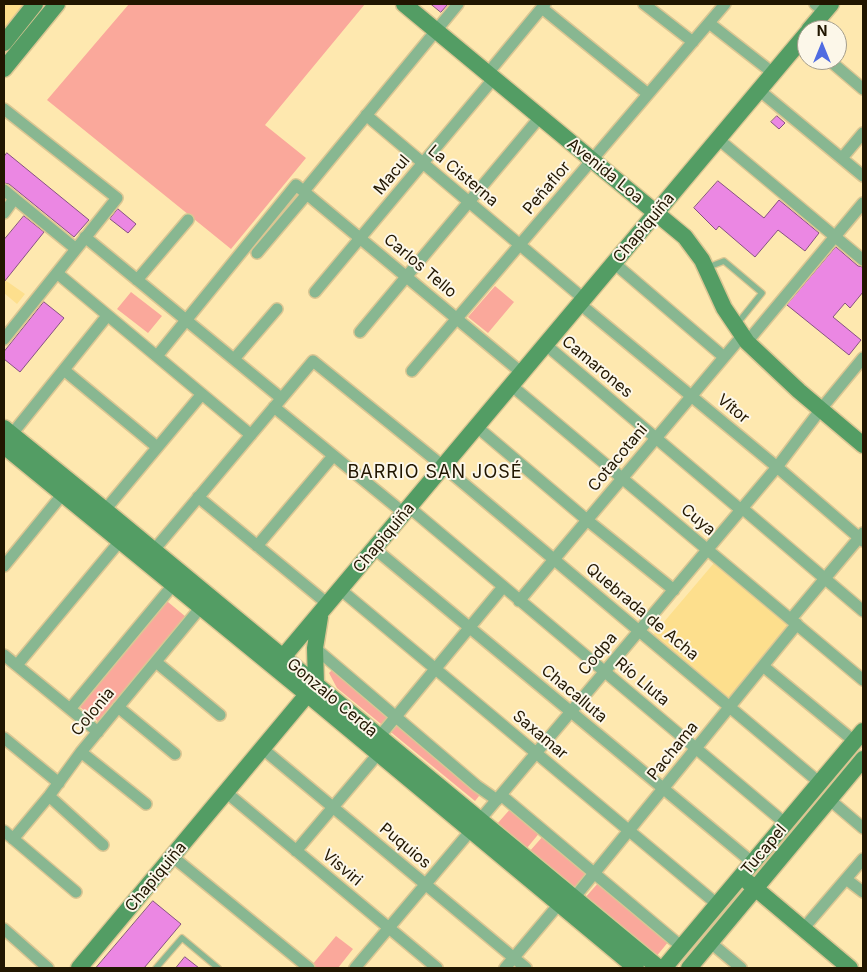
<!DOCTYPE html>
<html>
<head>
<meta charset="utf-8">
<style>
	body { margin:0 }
	#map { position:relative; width:867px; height:972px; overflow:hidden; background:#fee8af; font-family:Inter,sans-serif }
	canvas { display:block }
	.frame { position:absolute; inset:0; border:5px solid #211600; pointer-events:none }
	.north { position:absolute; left:797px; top:20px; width:50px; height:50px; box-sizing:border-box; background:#fcf7e9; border:1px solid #a49d8c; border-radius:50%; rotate:0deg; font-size:14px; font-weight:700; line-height:20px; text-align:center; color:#211600 }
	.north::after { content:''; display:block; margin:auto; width:18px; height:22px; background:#506ce1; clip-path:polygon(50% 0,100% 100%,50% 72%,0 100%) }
</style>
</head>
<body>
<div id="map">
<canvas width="867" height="972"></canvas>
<div class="frame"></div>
<div class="north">N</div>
</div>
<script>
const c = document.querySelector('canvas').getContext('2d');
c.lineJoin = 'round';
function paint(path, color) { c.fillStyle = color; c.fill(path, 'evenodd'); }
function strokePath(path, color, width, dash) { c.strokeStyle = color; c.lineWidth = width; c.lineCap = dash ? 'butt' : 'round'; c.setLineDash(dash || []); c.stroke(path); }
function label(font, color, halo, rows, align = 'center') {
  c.font = font + ' Inter,sans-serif'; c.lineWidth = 4; c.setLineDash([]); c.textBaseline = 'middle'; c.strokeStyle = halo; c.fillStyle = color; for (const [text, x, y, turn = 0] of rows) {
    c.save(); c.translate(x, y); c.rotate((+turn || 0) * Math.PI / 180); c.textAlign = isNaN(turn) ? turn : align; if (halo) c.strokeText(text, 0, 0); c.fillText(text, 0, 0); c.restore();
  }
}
const built = new Path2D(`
	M4,4H31L4,38Z
	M5,280L25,294L17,304L4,293V282Z
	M714,563L792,627L731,701L652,636Z`);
const green = new Path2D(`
	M129,4H365L265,125L306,158L231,249L47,100Z
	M495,286L514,302L488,333L468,317Z
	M131,292L162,316L148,333L117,309Z
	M162,597L186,617L100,723L76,704Z
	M338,664L487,786L475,801L337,688L329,673Z
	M512,807L541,831L527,848L497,824Z
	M544,835L591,874L576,891L529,852Z
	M599,882L669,941L655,958L584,899Z
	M336,936L353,949L338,968H316L312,965Z`);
const building = new Path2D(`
	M431,4H448L441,12Z
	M777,116L785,123L779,129L771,122Z
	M7,153L89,220L74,237L9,184L4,183V157Z
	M718,181L764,218L779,200L819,233L805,251L778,230L755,257L719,226L716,230L694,208Z
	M118,209L136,224L128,233L110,219Z
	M24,216L44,232L4,282V240Z
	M836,247L858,266L863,267V292L850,308L845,303L833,317L861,340L849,355L787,305Z
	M44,302L64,318L20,372L4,359V352Z
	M153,901L181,924L144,968H96Z
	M185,957L199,968H176Z`);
const lane = new Path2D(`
	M706,268L724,261L762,293L737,324
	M156,968L182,938L218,968`);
const street = new Path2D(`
	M644,4L693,42
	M815,4L825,12
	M542,8L648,94
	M709,23L773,73
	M829,60L863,89
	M488,73L545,4
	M759,90L863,176
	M4,109L117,198L4,339
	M366,115L584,299
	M718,139L863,260
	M842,158L863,133
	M4,190L76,249
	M304,191L458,4
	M4,213L14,199
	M85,237L281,398
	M257,253L307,194
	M614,263L724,357
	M57,273L251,435
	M137,280L188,220
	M315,292L494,78
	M580,304L777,467L863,541
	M360,332L540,117
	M747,342L863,203
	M546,345L741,510
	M157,356L296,185L522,373
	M234,359L277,309
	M64,370L157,447
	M412,371L725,4
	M512,386L863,680
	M274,407L405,514
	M477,427L587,520L674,590
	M12,434L107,316
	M198,497L329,605
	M410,508L786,824
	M742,508L863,611
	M105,510L202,394
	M257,546L333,456
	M375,549L753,863
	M154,550L313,361L444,467L820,783
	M4,566L66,490
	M341,590L718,905
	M519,601L742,336
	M791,619L863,533
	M315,648L477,786L497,800
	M4,655L98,732
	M156,662L220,715
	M17,665L120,541
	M763,666L854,741
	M118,707L175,754
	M70,709L173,585
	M379,737L503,587
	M4,738L59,783
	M263,749L526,968
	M81,752L146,804
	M227,793L437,968
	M501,795L682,947
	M49,796L103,845
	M830,800L863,828
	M4,831L76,892
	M13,839L49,796L81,752L201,607
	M296,851L378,754
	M173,857L309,968
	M846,879L863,892
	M574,898L797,624
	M4,929L48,968
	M803,929L863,859
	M711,943L741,968
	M355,968L777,467L821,409L863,358
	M505,968L559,904`);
const secondary = new Path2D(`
	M404,4L685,237L702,260L724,308L747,342L799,391L863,445
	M809,30L831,4
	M4,43L35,4
	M4,69L57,4
	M4,428L105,510L659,968
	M4,446L307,694L636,968
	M283,657L807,33
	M749,883L850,968
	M79,968L316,684L315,648L320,617
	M664,968L863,731
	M689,968L863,759`);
const streetNames = [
	["Avenida Loa",605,171,39],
	["Macul",392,175,-50],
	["La Cisterna",463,176,40],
	["Peñaflor",547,188,-50],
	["Chapiquiña",644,228,-50],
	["Carlos Tello",420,266,40],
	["Camarones",597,367,40],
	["Vítor",733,409,39],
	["Cotacotani",618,458,-50],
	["Cuya",698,520,40],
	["Chapiquiña",384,538,-50],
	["Quebrada de Acha",642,612,40],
	["Codpa",598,654,-50],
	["Río Lluta",642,682,40],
	["Chacalluta",574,694,40],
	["Gonzalo Cerda",332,698,40],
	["Colonia",93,712,-50],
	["Saxamar",540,735,40],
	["Pachama",673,751,-51],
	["Puquios",405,846,40],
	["Tucapel",764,850,-50],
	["Visviri",342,868,40],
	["Chapiquiña",156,877,-50]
];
const neighbourhoodNames = [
	["BARRIO SAN JOSÉ",435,473]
];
paint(built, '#fddf8d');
paint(green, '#faa89b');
paint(building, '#eb87e3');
strokePath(building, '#865181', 1);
strokePath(lane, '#dbc693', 8);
strokePath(street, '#dbc693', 14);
strokePath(secondary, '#dbc693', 19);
strokePath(lane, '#88b791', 5.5);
strokePath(street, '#88b791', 11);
strokePath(secondary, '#539d64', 16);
label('16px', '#211600', '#fcf7e9', streetNames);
c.letterSpacing = '1px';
label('18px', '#211600', '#fcf7e9', neighbourhoodNames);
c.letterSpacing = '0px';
</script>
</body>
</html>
